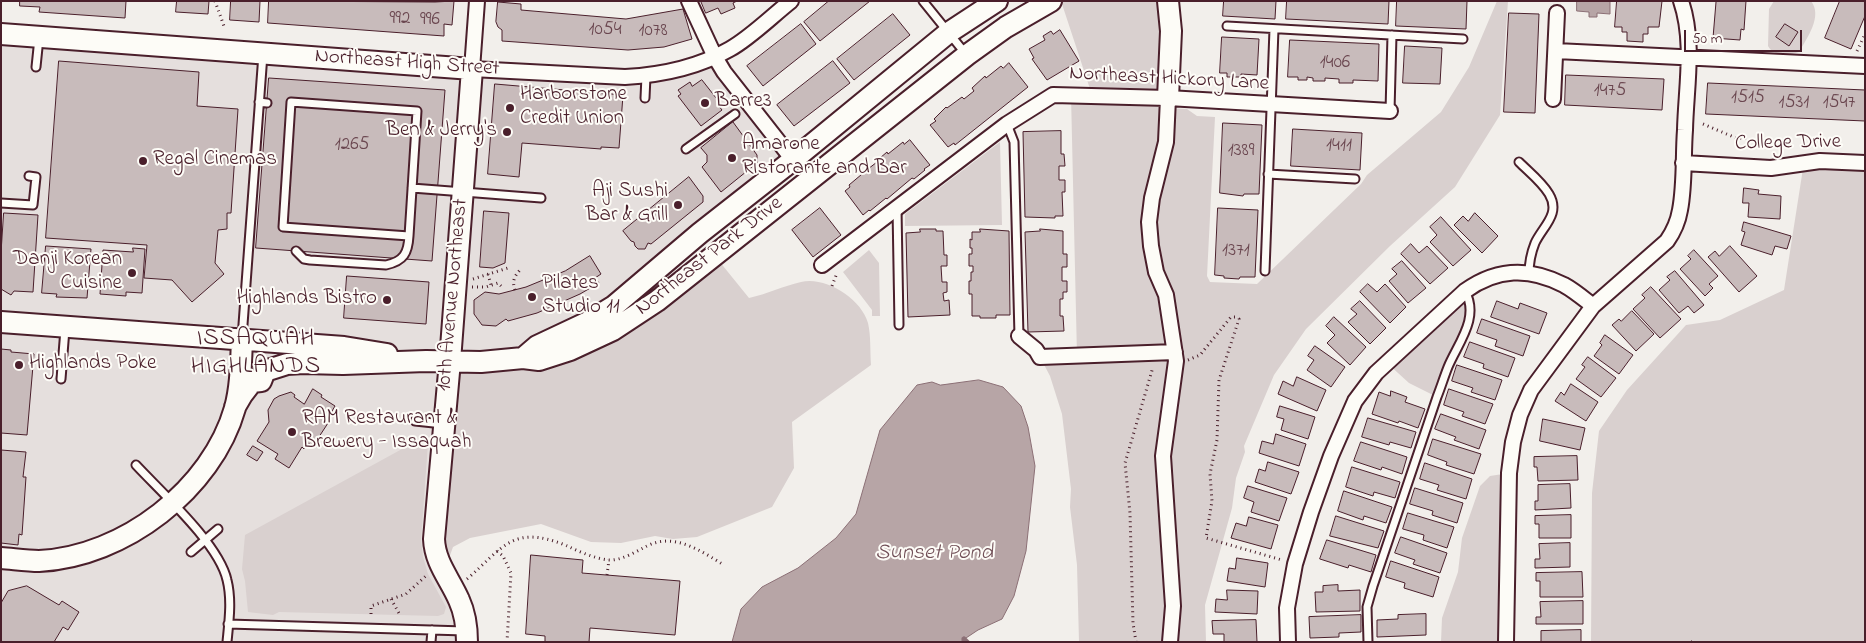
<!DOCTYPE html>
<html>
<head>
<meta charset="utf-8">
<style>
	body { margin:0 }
	#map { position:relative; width:1866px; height:643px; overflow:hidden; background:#f2efeb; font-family:"Indie Flower",sans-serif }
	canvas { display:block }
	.frame { position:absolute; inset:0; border:2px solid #4a1f2b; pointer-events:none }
	.scale { position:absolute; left:1684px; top:30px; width:118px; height:22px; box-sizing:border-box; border:2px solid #4a1f2b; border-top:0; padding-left:6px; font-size:15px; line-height:18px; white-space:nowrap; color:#4a1f2b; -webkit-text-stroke:4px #fdfcf7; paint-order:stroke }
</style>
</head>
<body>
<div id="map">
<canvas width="1866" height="643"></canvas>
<div class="frame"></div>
<div class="scale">50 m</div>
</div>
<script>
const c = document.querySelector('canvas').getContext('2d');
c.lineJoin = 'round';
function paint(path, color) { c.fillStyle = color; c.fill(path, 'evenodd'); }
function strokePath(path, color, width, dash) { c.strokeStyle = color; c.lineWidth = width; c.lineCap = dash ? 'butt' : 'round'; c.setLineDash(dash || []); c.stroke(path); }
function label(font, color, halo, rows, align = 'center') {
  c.font = font + ' "Indie Flower",sans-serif'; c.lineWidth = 4; c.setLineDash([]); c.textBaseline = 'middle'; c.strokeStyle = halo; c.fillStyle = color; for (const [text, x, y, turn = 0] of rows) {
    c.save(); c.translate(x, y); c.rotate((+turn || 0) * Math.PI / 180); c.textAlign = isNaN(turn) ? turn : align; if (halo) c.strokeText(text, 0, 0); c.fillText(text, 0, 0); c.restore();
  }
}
const built = new Path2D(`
	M1,34L625,77L715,57L793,160L614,306L434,539L467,642H1Z`);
const green = new Path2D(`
	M1061,1H1168L1167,108L1187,109L1197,116L1215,117L1207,276L1210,282L1257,284L1361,184L1367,175L1441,112L1469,67L1497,1H1508L1500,115L1455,187L1390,246L1306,329L1274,375L1244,446L1245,452L1236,478L1232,508L1205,605L1206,642H1079L1077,565L1070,507L1071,489L1062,414L1050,376L1040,357L1077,356L1071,95H1092Z
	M1774,1H1811C1823,16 1807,38 1799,52C1789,55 1774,57 1768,46L1769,9Z
	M1000,142L1002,225L905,226V214Z
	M1804,162L1865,163V642H1591L1592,493L1599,431L1627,390L1686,325L1720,320L1784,290Z
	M869,250L879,263L880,316H872V310L843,272Z
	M715,256L749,298C767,294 783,286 801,282C825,276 861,298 868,323C871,336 870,351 871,365L792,422L794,468L772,507L697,537L673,539L655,536L621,543L591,542L541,524L470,538L453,547L444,572L439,562L450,361L551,357Z
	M1465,291L1471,315L1437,397L1409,383L1387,363Z
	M413,443L428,444L421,540L423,557L428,574L446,607L444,614L438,616L279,612L273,615L248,612L245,581L242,569L245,535Z
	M1509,473L1506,642H1441L1442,618L1458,572L1462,538L1480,486L1490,476Z`);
const water = new Path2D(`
	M1577,1H1610V14L1597,13V17H1589V12L1577,11Z
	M979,380L1003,387L1021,406L1028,427L1035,466L1026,551L1014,596L1002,619L978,630L960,642H732L741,609L762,587L798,568L836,538L856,514L880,430L917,385L932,382L940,385Z`);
const stream = new Path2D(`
	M964,639L967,642`);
const building = new Path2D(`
	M20,1H126L125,18L39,12L40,7L20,6Z
	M177,1H209L208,14L176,12Z
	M231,1H260L259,22L230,20Z
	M269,1L435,2L454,1L452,25L444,24V36L268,23Z
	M701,1H737L733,3L735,8L721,14L718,8L706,13Z
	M829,1H870L820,41L804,22Z
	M1224,1H1276L1275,19L1223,16Z
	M1287,1H1389L1388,24L1286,19Z
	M1397,1H1467L1466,29L1396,26Z
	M1617,1H1662L1659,27H1648V34H1643V42L1627,41V32H1622V27H1615Z
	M1746,1L1744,30L1741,29L1740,40L1713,38L1716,2L1715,1Z
	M1840,1H1865V16L1851,49L1825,38Z
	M498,2L521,4V10L626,19L683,9L692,39L664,47L628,50L502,41V30L498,27L496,22Z
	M1509,13L1539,14L1535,113L1504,112Z
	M893,14L910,35L854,80L837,59Z
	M801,24L816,44L763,86L747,66Z
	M1785,24L1798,32L1789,46L1776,37Z
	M1060,30L1079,61L1047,80L1032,59L1034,58L1029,49L1045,40L1043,36L1051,31L1053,34Z
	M1222,37L1259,39L1257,75L1241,74V77H1227V73H1220Z
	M1290,40L1379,44L1378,81L1353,80V83H1339V79L1325,78V81H1313V78L1307,77V80H1298V77H1288Z
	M1405,46L1442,48L1440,84L1403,83Z
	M59,61L199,72L197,106L238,109L231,213H227V229L218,230L215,263L224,274L192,302L172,280L144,278L147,245L46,238Z
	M833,61L850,83L794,126L777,105Z
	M1009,63L1028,87L955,145L954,143L948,147L930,125L936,121L934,119L946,107L947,108L962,97L964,99L974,91L972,88L985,76L986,78L1001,66L1003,68Z
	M1566,75L1664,79L1662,110L1565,105Z
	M269,78L445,90L432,261L256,248Z
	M702,80L720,103L718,105L722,110L701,126L678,96L681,94L678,90L690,82L692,86Z
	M1708,83L1865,90V121L1706,114Z
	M495,84L623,95L619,148L601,147V149L522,143L519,177L488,174Z
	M733,122L757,155V163L721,192L702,167L707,162V155L701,148Z
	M1223,123L1262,125L1259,194H1244L1243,196L1220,193Z
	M1293,129L1362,133L1360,170L1291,166Z
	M1061,131V154H1064L1065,166H1059V180H1065V192H1062L1063,216H1055V218L1025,217L1023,132Z
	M910,140L930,165L924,169L925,170L914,179L912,178L887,199L886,198L870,211L869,210L863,215L845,191L850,187L849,185L868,169L877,162L878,164L882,161L880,158L887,152L888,154L903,142L904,144Z
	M689,177L703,196V202L651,244L648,243L645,249H638L635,246L634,242L631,241L623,231Z
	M1744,188L1759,190L1758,194L1781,196L1780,219L1748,217L1749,203H1743Z
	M820,208L841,235L813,257L792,230Z
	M1218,208L1258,210L1255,277H1240L1239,279L1224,278V276L1215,275Z
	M484,211L509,213L505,263L493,268L480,267Z
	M4,213L38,215L33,292L14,291L11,295L1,289V253Z
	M1475,213L1498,236L1482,253L1454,225L1463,216L1468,221Z
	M1441,217L1471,250L1453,266L1430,242L1437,235L1430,227Z
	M1744,222L1791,236L1787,249L1775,246L1772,255L1741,245L1745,232L1742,231Z
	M920,229H936V231H943L944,255H947V266H941L942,282H947V292L943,293L944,301L949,300L950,315L908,317L906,233L920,232Z
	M980,229L1009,231L1010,315H996V318H980V316H972V294H969V281H971V272H973V266H969V254H972V248H970V239L972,240V232H980Z
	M1040,229L1063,231V254H1067V267H1062V281H1067V292H1063V299H1060V316H1063L1064,331L1028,332L1025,232L1040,231Z
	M1411,244L1419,253L1427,246L1448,268L1430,284L1401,254Z
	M46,246L91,249L87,298L56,297L57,294L42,293Z
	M1730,246L1757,276L1739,292L1708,257L1715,251L1719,256Z
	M133,248L145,249L142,293L126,292V296L100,294L103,250L133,252Z
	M1694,250L1718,276L1709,284L1713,288L1705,296L1680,269L1691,259L1688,256Z
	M590,256L601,274L595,278L599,283L580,294L537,313L508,321L506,319L496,326L482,325L474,314V300L485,292L499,294L526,287L565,271Z
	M1402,261L1426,288L1408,303L1389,281L1397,274L1392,269Z
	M1675,271L1704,305L1694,313L1688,306L1679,313L1659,290L1670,280L1667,277Z
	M347,276L429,282L426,324L344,318Z
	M1368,284L1377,292L1385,284L1406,307L1390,323L1360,292Z
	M1651,287L1681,319L1660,338L1633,309L1645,298L1642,295Z
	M1360,301L1386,328L1370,344L1348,322L1357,314L1351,309Z
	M1497,301L1518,309L1520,303L1547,313L1539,334L1491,317Z
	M1632,311L1654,334L1636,351L1612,325L1619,319L1621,321Z
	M1334,317L1366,347L1350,365L1327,343L1335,335L1326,326Z
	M1482,319L1530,336L1523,356L1495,346L1497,340L1477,333Z
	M1605,335L1633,355L1619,374L1594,356L1602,345L1600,343Z
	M1470,342L1515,358L1508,377L1483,368L1484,364L1464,357Z
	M1315,346L1345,367L1331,387L1307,370L1314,360L1308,356Z
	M1,349L11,350V352L34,354L27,435L1,433Z
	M1588,357L1616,378L1601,397L1576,379L1585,367L1582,365Z
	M1457,365L1502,380L1495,400L1471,392L1473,388L1452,381Z
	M1297,377L1326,390L1317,411L1278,394L1283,381L1293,386Z
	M1571,384L1598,402L1586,421L1555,401L1561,392L1564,395Z
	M313,389L322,395L321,397L335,406L328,418L330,420L313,446L308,443L304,449L302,447L289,468L275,459L278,454L257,441L269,422L268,410L274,399L279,396L291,392L295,395L294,397L304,404Z
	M1449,389L1493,404L1485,424L1462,416L1464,412L1444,405Z
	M1391,391L1407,397L1405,402L1425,409L1418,428L1399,421L1398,423L1372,414L1379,392L1390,396Z
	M1280,406L1315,417L1308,439L1281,430L1284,419L1277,417Z
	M1441,414L1486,430L1479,449L1454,440L1456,437L1435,429Z
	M1368,418L1416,432L1411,448L1390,442L1389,445L1362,437Z
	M1543,419L1585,428L1580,450L1540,441Z
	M1276,434L1306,444L1299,466L1259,453L1262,441L1273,444Z
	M1433,439L1481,454L1474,474L1446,465L1447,462L1428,455Z
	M1361,442L1407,457L1402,474L1382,467L1381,470L1354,461Z
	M253,446L263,452L257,461L247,455Z
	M1,450L26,452L23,477H26L22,535L19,534L18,545L1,543Z
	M1577,456L1578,480L1538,481L1537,467H1534V457Z
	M1268,462L1299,472L1291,494L1255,482L1259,469L1265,471Z
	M1425,463L1472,479L1466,499L1437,490L1439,485L1420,479Z
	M1352,467L1400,482L1395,498L1374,492L1373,496L1346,487Z
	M1570,484L1571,508L1535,510V501H1538V485Z
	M1248,486L1287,498L1279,521L1251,512L1254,502L1244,498Z
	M1415,488L1463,503L1457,523L1432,515L1433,511L1410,504Z
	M1344,491L1392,507L1386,523L1364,516L1363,520L1338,511Z
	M1408,513L1454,527L1447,548L1423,540L1424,535L1403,529Z
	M1571,515V538H1539V524H1535V516Z
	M1336,516L1384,531L1378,548L1330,536Z
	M1249,517L1278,525L1271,549L1231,538L1236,523L1246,526Z
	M1401,537L1447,553L1440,573L1413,564L1415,560L1395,553Z
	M1327,540L1376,555L1371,572L1349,565L1348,568L1320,559Z
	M1570,543V567L1535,568V559H1540L1539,544Z
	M531,555L583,560L582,573L680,581L675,635L590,628L589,642H545V636L526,634Z
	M1237,558L1268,563L1265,587L1227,581L1229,568L1235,569Z
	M1391,561L1439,577L1433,597L1404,588L1405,583L1386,577Z
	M1582,572L1583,597H1540V581H1536V573Z
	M1338,585V591L1360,590V611L1316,612L1315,592H1323V586Z
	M27,586L59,605L62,601L79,612L68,630L63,627L54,642H1V603L8,591Z
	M1227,590L1258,591L1257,614L1215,612L1216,599L1227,600Z
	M1583,601V624H1536V617H1541L1540,602Z
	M1426,614V635L1377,637V620L1398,619V615Z
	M1361,615V632L1339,633V637L1310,638L1309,617Z
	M1256,620L1257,642H1224V634H1213L1212,621Z
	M1581,630V642H1541V631Z`);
const path = new Path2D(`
	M215,1L225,29
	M1857,51L1865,34
	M1703,124L1736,138H1747
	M488,274L491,285
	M473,279L511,267
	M832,286L837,273
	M472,287H486L498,283L501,286
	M515,290C512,281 514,277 520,270
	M1188,360L1200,355L1231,317H1236L1239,319L1219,380L1217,440L1210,474L1212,501L1206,538L1282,560
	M497,551L503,556L511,573L507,642
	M607,575L609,560
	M467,579C503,548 512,524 565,545C578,551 593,558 608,560C621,561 635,552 647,546C674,532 701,551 724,565
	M391,599L400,615
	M371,614V606L406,594L428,574
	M1136,642L1133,623L1130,513L1125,463L1153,367
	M1691,642H1692`);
const lane = new Path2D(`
	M923,1L965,53
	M1227,26L1463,39
	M36,67L39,38
	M645,98L646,76
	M259,102L267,103
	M1390,111L1392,35
	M1007,124L1014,142L1019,336
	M686,149L735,114
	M1519,162C1529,172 1542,182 1549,194C1561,214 1543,226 1535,243C1531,253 1529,263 1529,274
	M1268,174L1355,179
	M412,188L541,198
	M1,203L33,205L36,177L29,176
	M897,208L899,325
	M296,251L304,259L310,260L386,265C404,261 408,253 409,236L417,111L291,102L283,227L409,236
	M1265,271L1274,29
	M242,338L263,54
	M61,379L65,329
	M415,421L443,424
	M136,465C162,493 219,544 227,580C232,600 229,621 227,642
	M191,552L218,529
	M228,624L465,631
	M431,642L432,630
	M1368,642L1367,607L1373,586L1437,397C1441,387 1444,377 1448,367C1458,343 1480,318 1465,291`);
const street = new Path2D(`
	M477,1L472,69L625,77C662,75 697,68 730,49C750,38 772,16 791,1
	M689,1L715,57L724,72L793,160
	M1556,51L1865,66
	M1168,98L1166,142L1152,198L1149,222L1151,246L1156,272L1166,295L1176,361L1163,456L1173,606L1170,642
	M1553,99L1557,13
	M1683,163L1771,168L1820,161L1865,163
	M822,265L1007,124L1053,95L1168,98L1390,111
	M1019,336L1036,350L1040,357L1175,352
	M1288,642L1287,608L1295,564L1311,512L1331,456L1355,401L1376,373L1465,291C1497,268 1529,267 1564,285C1575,291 1584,299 1593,306
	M1506,642L1509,473L1513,442L1520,415L1531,390L1593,306L1667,241C1674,231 1678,222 1680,210C1685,184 1683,156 1685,130C1686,87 1695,42 1681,1`);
const secondary = new Path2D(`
	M1,34L472,69L450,361L434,539C435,563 450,579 459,600C465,613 467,628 467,642
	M1168,98L1171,31L1168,1
	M1,322L344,347L387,354
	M523,358L537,346L588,322L614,306L700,233L793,160L948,33L997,1
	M235,407L242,395L252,382L261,381L265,371L287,364L304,363L343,364L426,361L481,362L523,358L539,360L570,350L613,330L657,301L967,55L1006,27L1051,1
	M1,558C14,559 27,561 39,561C124,557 212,489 235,408C241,386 241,362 242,339`);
const markers = [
	[705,103,5,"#4a1f2b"],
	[510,108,5,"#4a1f2b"],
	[507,132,5,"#4a1f2b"],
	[732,158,5,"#4a1f2b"],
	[143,161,5,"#4a1f2b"],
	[678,205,5,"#4a1f2b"],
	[132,273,5,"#4a1f2b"],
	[532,297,5,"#4a1f2b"],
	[387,300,5,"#4a1f2b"],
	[19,365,5,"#4a1f2b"],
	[292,432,5,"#4a1f2b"]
];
const numberNames = [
	["992",400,20],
	["996",430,21],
	["1054",605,31],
	["1078",653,32],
	["1406",1335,64],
	["1475",1610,92],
	["1515",1748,99],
	["1531",1794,104],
	["1547",1839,104],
	["1265",352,146],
	["1411",1339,147],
	["1389",1241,152],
	["1371",1236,252]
];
const streetNames = [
	["Northeast High Street",407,64,4],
	["Northeast Hickory Lane",1169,80,3],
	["College Drive",1788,144,-1],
	["Northeast Park Drive",710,257,-38],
	["10th Avenue Northeast",454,295,-85]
];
const poiNames = [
	["Harborstone",520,96],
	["Credit Union",520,120],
	["Barre3",715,103],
	["Ben & Jerry's",497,132,"right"],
	["Amarone",742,146],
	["Ristorante and Bar",742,170],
	["Regal Cinemas",153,161],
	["Aji Sushi",668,193,"right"],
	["Bar & Grill",668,217,"right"],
	["Danji Korean",122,261,"right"],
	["Cuisine",122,285,"right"],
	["Pilates",542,285],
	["Studio 11",542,309],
	["Highlands Bistro",377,300,"right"],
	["Highlands Poke",29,365],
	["RAM Restaurant &",302,420],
	["Brewery - Issaquah",302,444]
];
const waterNames = [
	["Sunset Pond",934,554]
];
const quarterNames = [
	["ISSAQUAH",256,340],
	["HIGHLANDS",256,368]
];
paint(built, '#e5dfdd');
paint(green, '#d9d0cf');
paint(water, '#b7a5a6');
strokePath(water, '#8b6f75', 1);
strokePath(stream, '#8b6f75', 5);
paint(building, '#c8bbbb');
strokePath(building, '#4a1f2b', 1);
strokePath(lane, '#4a1f2b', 11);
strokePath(street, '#4a1f2b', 18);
strokePath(secondary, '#4a1f2b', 24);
strokePath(path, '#4a1f2b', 3, [1, 4]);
strokePath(lane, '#fdfcf7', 7);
strokePath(street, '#fdfcf7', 14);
strokePath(secondary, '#fdfcf7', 20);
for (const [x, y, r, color] of markers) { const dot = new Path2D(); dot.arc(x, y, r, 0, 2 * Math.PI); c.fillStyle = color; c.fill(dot); strokePath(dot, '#fdfcf7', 2); }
label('19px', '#6a464f', null, numberNames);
label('21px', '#4a1f2b', '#fdfcf7', streetNames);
label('21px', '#4a1f2b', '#fdfcf7', poiNames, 'left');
label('italic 22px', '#704e56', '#fdfcf7', waterNames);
c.letterSpacing = '1px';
label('24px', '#4a1f2b', '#fdfcf7', quarterNames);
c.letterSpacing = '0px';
</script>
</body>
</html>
